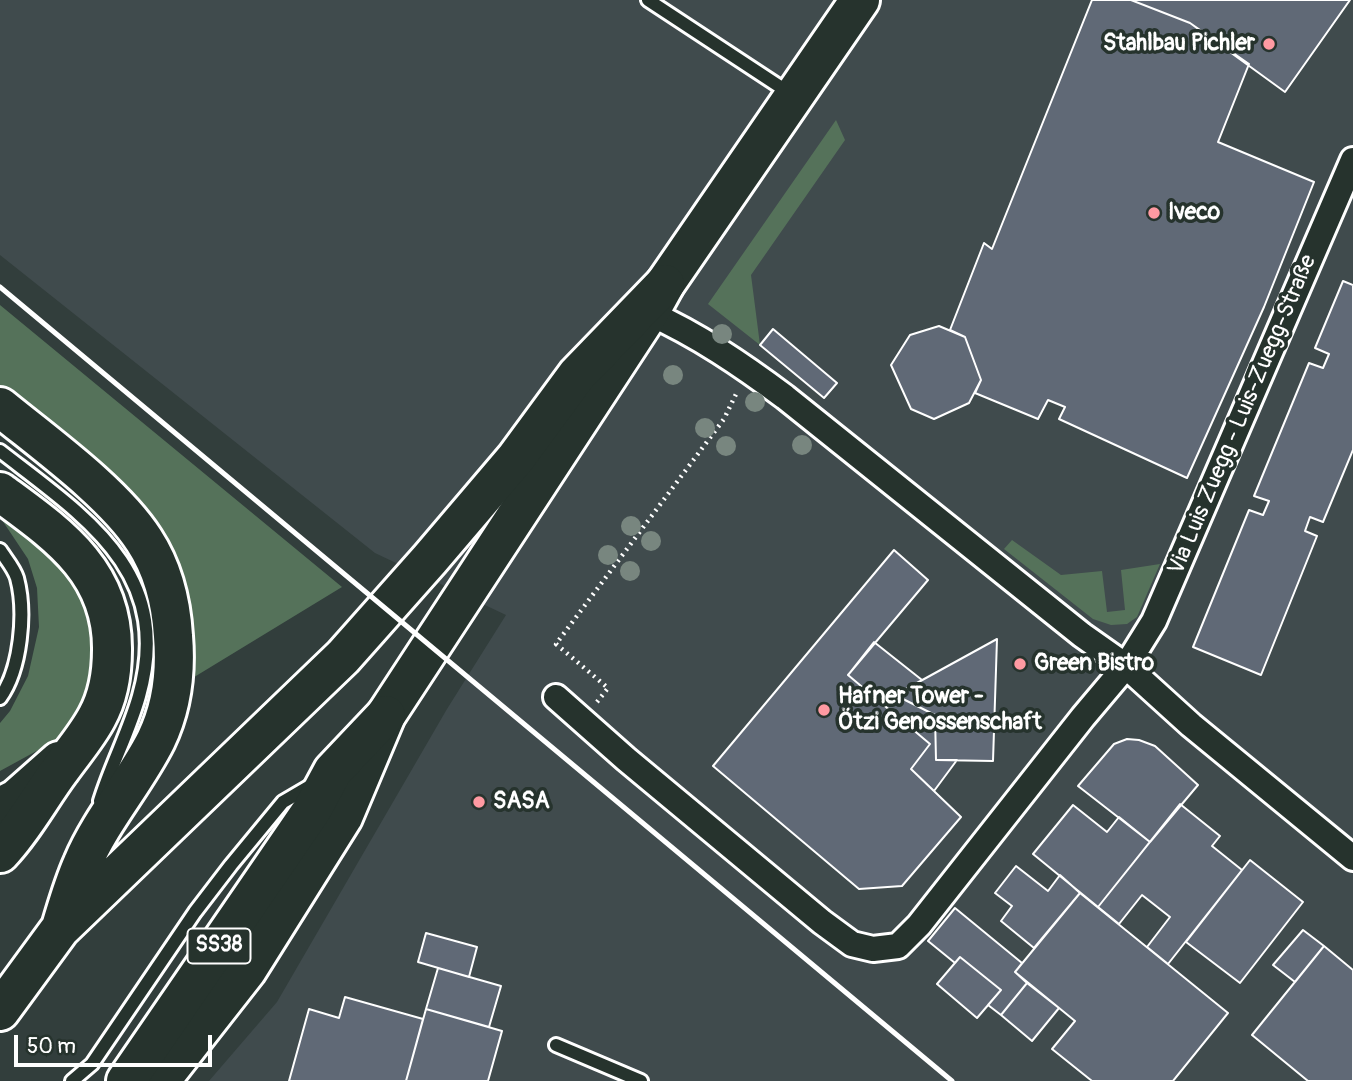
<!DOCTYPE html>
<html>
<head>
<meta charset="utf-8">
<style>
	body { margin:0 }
	#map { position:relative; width:1353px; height:1081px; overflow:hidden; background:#323e3c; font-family:Pangolin,sans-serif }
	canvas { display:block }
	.scale { position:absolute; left:14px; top:1035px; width:198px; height:32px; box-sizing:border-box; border:4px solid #fff; border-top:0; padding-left:9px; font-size:21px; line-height:24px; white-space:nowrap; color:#fff; -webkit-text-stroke:5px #26332d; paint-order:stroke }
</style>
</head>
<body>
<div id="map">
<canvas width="1353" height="1081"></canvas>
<div class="scale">50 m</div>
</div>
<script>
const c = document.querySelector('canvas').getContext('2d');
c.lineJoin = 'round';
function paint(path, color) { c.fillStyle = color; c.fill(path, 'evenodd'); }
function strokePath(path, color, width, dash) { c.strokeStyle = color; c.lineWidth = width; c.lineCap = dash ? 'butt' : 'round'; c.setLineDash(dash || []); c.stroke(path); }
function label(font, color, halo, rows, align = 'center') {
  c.font = font + ' Pangolin,sans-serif'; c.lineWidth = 7; c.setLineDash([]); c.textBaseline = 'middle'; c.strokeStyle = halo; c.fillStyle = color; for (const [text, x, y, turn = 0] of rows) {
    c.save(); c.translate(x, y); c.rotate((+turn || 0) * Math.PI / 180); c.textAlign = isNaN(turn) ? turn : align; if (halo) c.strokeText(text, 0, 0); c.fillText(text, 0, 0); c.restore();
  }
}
const built = new Path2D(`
	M0,0H1353V1081H209L277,1002L447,709L506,615L375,553L0,255Z`);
const green = new Path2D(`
	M836,120L845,140L751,275L760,345L708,304Z
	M0,305L342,587L191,679L108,475L0,387Z
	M0,517L24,533L70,575L93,620L95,671L84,704L72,722L53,742L0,771V723L10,711L28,676L39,627L37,588L28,559Z
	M1012,540L1061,575L1102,571L1107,612L1125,610L1121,570L1160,564L1137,617L1127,624L1111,625L1093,619L1004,549Z`);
const building = new Path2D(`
	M1092,0H1131L1190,23L1249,64L1218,142L1314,182L1264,307L1187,478L1059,419L1065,407L1048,400L1038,419L975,393L981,380L965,337L950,330L984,243L992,249Z
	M1131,0H1350L1285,92L1190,23Z
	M1343,281L1353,285V450L1323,522L1310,517L1305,531L1317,536L1261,675L1193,647L1249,510L1263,515L1269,501L1254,496L1309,363L1323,368L1329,354L1315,348Z
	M939,326L965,337L981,380L969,403L934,419L911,409L891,365L910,335Z
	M773,329L837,383L824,398L760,345Z
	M894,550L928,580L848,675L930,744L911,769L961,817L902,886L859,889L713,766Z
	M997,639L993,761L936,760L935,715L895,695Z
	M874,642L922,680L895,695L935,715L936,760H957L934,791L911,769L930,744L848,675Z
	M1127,739L1139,740L1155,746L1198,785L1150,842L1078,786L1114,744Z
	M1180,804L1220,836L1212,846L1242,870L1168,964L1147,947L1170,917L1142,895L1119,924L1098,907Z
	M1073,805L1107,832L1119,817L1150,842L1098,907L1033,854Z
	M1250,860L1303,902L1240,983L1186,942Z
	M1016,866L1048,891L1060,875L1080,893L1034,948L1001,921L1012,906L995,893Z
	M1080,893L1228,1013L1173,1081H1092L1052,1049L1075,1021L1015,972Z
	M955,908L1022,963L1015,972L1027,983L1001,1015L988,1005L1001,990L960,957L955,963L928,941Z
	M1303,930L1324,946L1295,982L1273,965Z
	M426,933L477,947L469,977L418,962Z
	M1324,946L1353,970V1081H1308L1252,1035Z
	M960,957L1001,990L977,1018L937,984Z
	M438,968L501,986L489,1027L426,1009Z
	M1027,983L1059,1008L1032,1041L1001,1015Z
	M345,997L423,1019L406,1081H289L309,1009L339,1018Z
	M426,1009L502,1031L488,1081H406Z`);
const path = new Path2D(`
	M597,702L608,688L556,644L724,419L737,392`);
const service = new Path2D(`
	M648,0L791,94
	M0,451C85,517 174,572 139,696C129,732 111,765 100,801
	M0,550C5,558 14,568 17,578C26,612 21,669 0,698
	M556,1045L641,1081
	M72,1081L92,1064L195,912L231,865L283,802L312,785`);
const minor = new Path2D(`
	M649,313C698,335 742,365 785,397L1082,635L1126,666L1191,725L1353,858
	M556,697L626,759L822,922L852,944L873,949L898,946L919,925L1083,717L1126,666L1154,621L1353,160`);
const primary = new Path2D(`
	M160,1081L247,970L343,817L386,715L649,313L665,284L860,0`);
const trunk = new Path2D(`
	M0,807L16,799L59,761
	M126,1081L312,810L333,771L386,715`);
const motorway = new Path2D(`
	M0,407C44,443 114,493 144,540C163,569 171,602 173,636C176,672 172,707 156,740C135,782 101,820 83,863C74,883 68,904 62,924
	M0,492C57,534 113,571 112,650C112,674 108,697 97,717C87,736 72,753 60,770C40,797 23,829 0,853
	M0,1011L60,929L343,657L430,559L516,458L577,375L665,284`);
const rail = new Path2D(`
	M0,287L952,1081`);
const trees = [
	[722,334],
	[673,375],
	[755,402],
	[705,428],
	[802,445],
	[726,446],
	[631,526],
	[651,541],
	[608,555],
	[630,571]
];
const markers = [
	[1269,44,7,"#ff9aa2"],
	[1154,213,7,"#ff9aa2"],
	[1020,664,7,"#ff9aa2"],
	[824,710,7,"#ff9aa2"],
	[479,802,7,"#ff9aa2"]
];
const shields = [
	[219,946,63]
];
const shieldNames = [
	["SS38",219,946]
];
const poiNames = [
	["Stahlbau Pichler",1255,44,"right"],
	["Iveco",1168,213],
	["Green Bistro",1034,664],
	["Hafner Tower -",838,697],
	["Ötzi Genossenschaft",838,723],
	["SASA",493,802]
];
const streetNames = [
	["Via Luis Zuegg - Luis-Zuegg-Straße",1243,415,-67]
];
paint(built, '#404b4d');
paint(green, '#55725a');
paint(building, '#606976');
strokePath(building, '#fff', 2);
strokePath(service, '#fff', 18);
strokePath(minor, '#fff', 30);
strokePath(primary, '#fff', 44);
strokePath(trunk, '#fff', 44);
strokePath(motorway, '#fff', 44);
strokePath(path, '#fff', 4.5, [2, 5]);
strokePath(service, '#26332d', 12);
strokePath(minor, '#26332d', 24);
strokePath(primary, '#26332d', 38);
strokePath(trunk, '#26332d', 38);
strokePath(motorway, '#26332d', 38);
strokePath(rail, '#fff', 5);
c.fillStyle = '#78867f';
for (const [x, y] of trees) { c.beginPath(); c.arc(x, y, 10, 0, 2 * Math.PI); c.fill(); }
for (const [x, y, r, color] of markers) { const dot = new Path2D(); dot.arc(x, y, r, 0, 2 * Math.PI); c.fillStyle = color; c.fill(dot); strokePath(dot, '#26332d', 2.5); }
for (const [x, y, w] of shields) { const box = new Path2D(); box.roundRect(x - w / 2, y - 17.5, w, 35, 5); c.fillStyle = '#26332d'; c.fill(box); strokePath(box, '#fff', 2); }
label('bold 21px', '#fff', null, shieldNames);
label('bold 23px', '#fff', '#26332d', poiNames, 'left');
label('23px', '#fff', '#26332d', streetNames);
</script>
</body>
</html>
